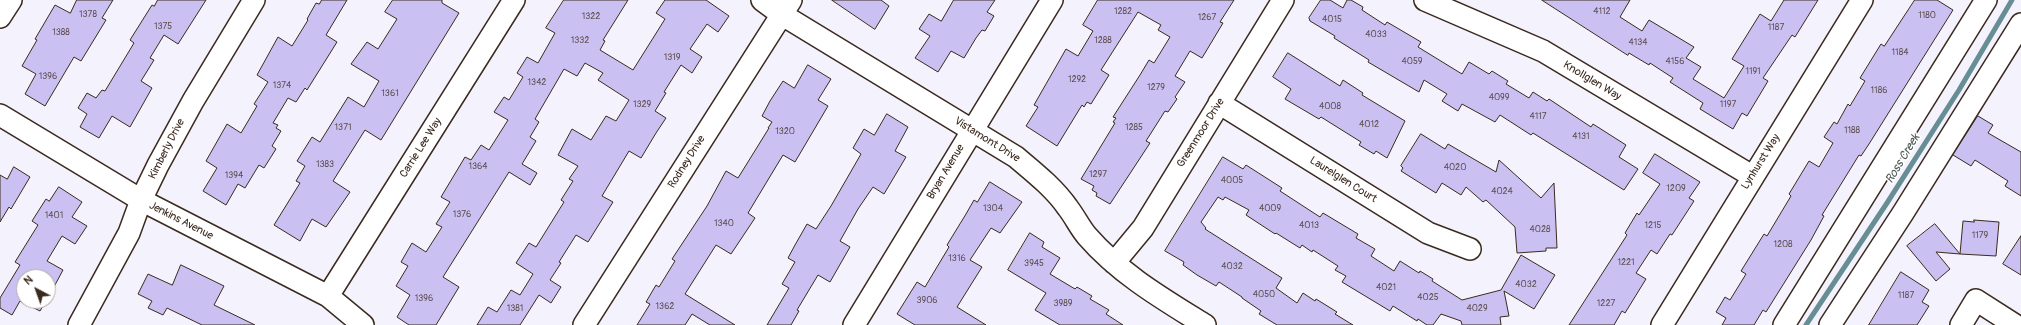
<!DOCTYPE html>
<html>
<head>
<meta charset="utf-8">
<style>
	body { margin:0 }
	#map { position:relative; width:2021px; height:325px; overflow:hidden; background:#f4f2fc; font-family:Pangolin,sans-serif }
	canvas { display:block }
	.north { position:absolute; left:16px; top:269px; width:40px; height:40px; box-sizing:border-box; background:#fff; border:1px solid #b1aaa5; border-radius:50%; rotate:319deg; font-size:11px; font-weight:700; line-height:16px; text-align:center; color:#3b2a1e }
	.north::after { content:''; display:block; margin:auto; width:14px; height:18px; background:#3b2a1e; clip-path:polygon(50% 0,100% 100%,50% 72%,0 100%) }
</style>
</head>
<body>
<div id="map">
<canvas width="2021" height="325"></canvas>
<div class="north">N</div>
</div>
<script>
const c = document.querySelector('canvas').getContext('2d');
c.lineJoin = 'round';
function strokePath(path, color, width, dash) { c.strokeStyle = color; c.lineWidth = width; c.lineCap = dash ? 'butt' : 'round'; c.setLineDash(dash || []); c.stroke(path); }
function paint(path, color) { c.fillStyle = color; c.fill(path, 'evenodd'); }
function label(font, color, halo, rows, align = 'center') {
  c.font = font + ' Pangolin,sans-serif'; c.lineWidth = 3; c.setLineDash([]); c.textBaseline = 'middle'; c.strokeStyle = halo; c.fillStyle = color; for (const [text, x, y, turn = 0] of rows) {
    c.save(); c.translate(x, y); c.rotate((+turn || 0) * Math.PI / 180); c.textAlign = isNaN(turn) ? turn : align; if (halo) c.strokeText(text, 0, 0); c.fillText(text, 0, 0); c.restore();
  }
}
const stream = new Path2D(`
	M1806,325L1887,203L1959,90L2012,0`);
const building = new Path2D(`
	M77,0H113L102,18L106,20L81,61L74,57L45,106L25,94L36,74L22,66L37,40L35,39L55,5L70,13Z
	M158,0H206L178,44L164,35L150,58L154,60L141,81L152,88L130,127L112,116L99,138L80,127L87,114L78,108L87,93L96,98L102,90L105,91L134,43L130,40L152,5L154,6Z
	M322,0H347L326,35L337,42L307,90L305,88L296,102L288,98L273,123L278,125L276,128L281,131L272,146L276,149L264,168L259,165L245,188L238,184L226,205L203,191L217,168L206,161L227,124L241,133L257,106L254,104L268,82L257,75L278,37L292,46L308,20L307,19L316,3L319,4Z
	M393,0H442V3L459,13L381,140L365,130L333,181L350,192L326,227L312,219L300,241L274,225L300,183L296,181L305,166L297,161L312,137L320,142L348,97L364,107L379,81L351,64L367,42L378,49L397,19L385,12Z
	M564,0H628L603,40L605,41L600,50L633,70L665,19L656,13L665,0H706L729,16L718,32L707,24L690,49L702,57L692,73L681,65L664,92L666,93L655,111L666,118L656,133L641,158L629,151L602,196L613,202L588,242L576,235L559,262L561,263L550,280L561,287L551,303L539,295L520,325H477L488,307L497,312L511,290L520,295L533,274L516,263L529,243L536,247L564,202L561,200L573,181L569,179L578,166L558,155L572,129L591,140L606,116L616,121L629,100L598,80L603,73L585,63L577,76L564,69L535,119L539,122L530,137L536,141L522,164L537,173L530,185L509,172L443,277L459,287L436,325H409L397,317L410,295L396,286L408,266L401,262L412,243L426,252L442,227L436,224L450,202L441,197L465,157L471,160L481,145L489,150L508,120L494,112L504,97L509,100L523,77L517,73L527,57L538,63L555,33L546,28Z
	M832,0H881L889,6L875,29Z
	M954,0H995L987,12L994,16L985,31L982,30L976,38L964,58L951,51L938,72L915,58L930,36L919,29L929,14L941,21Z
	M1098,0H1234L1220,22L1223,23L1202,58L1190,51L1175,76L1185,82L1175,97L1177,99L1168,112L1165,111L1146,141L1150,143L1110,204L1096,196L1097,193L1092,190L1094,186L1081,179L1115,123L1113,122L1116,118L1113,117L1140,75L1149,60L1154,63L1170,37L1158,30L1161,25L1138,12L1101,70L1109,75L1091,104L1087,102L1084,107L1082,105L1057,146L1026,126L1038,107L1034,105L1066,49L1078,56L1093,31L1083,25Z
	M1321,0H1330L1343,8L1347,0H1351L1363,7L1362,10L1385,25L1387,22L1421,42L1418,47L1462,74L1469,62L1489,74L1492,71L1508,81L1506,84L1529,98L1533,92L1547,101L1549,99L1591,127L1593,124L1626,145L1619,157L1638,169L1624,190L1533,133L1531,135L1500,115L1495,122L1462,104L1458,111L1442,101L1447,94L1424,80L1419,92L1368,62L1369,60L1334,38L1335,36L1310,21L1309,18Z
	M1542,0H1630L1620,17L1642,31L1649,20L1694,47L1686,58L1701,67L1693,79L1724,98L1744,66L1732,59L1760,14L1771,21L1784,0H1818L1795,37L1792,35L1763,78L1768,81L1747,116L1742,113L1733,129L1700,109L1703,103L1670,82L1673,78L1650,63L1649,65L1629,53L1628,55Z
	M1915,0H1937L1953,10L1869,144L1861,156L1859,155L1822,215L1824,216L1811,240L1766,312L1763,310L1754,325H1722L1726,318L1716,312L1725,297L1730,300L1746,274L1741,271L1764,234L1767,236L1791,196L1789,194L1809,161L1819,167L1833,143L1824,137L1834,122L1837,124L1848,104L1850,106L1865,81L1860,78L1881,44L1884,46Z
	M1288,53L1340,86L1343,80L1363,93L1362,95L1405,121L1387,158L1376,151L1374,154L1359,145L1361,142L1321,117L1319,119L1285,99L1291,89L1273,77Z
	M808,65L831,79L818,100L828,106L795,162L783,155L748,213L755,218L731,254L716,245L685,294L735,325H710L692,314L685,325H637L650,304L646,302L656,285L659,287L675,261L672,259L707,206L726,171L738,178L769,128H768L772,122L762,116L770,101L783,81L794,88Z
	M887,114L908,127L895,151L906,157L884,194L873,187L858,209L840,241L850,247L830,282L818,275L797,310L799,311L791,325H767L789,288L782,284L795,262L788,258L795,245L807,224L816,229L831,206L861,154L853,148L864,129L874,135Z
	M1978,116L1993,125L1988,133L2021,152V196L2005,186L2008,181L1975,160L1971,166L1953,155Z
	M1421,134L1445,149L1448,144L1496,172L1499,160L1541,198L1554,183L1557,248H1546V251L1517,253L1515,227L1486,200L1483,202L1466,187L1461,195L1442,183L1436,193L1401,171L1403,168L1401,166Z
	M1655,154L1700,182L1689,198L1694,201L1672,235L1670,234L1657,254L1651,250L1636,273L1646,279L1625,313L1622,311L1614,325H1569L1627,235L1625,233L1637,213L1639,215L1660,184L1643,173Z
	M1223,157L1243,169L1246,165L1282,188L1280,191L1320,217L1323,213L1358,234L1356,238L1375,249L1371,256L1394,271L1400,261L1419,273L1420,271L1433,279L1432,281L1462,300L1501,290L1521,255L1555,275L1534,309L1504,291L1509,316L1500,317L1501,325H1462L1461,321L1441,314L1433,325H1427L1418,319L1417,321L1393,306L1390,311L1342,282L1346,276L1335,270L1338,266L1313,250L1312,252L1302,245L1300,248L1276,233L1275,234L1246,215L1249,210L1225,197L1223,200L1218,197L1201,222L1206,228L1205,229L1282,278L1276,288L1297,303L1303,293L1315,301L1316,299L1337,312L1335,314L1353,325H1277L1259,314L1261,311L1242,298V297L1219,282L1216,286L1197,275L1183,265L1184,262L1165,251Z
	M14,167L30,177L11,209L9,207L0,222V175L7,179Z
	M990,182L1022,202L1000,233L991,228L970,260L982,267L957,307L986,325H915L897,314L917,282L925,287L949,247L947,245L966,214L974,200L977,202Z
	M59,187L82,202L72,217L87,226L75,244L62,236L47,261L63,270L48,298V277H24V301H46L40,311L20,301L12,315L0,308V298L20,265L15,262L38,225L32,221L46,199L49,201Z
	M1974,220L1999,222L1996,256L1960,254L1963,221L1974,222Z
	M1935,224L1960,254L1936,252L1950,269L1936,281L1907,246Z
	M1030,233L1044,242L1042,247L1060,258L1050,274L1075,289L1077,287L1092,296L1090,299L1109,310L1106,314L1123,325H1060L1035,310L1046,293L1008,270Z
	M2021,236V275L2003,264Z
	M181,265L224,286L214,305L255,325H202L167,308L163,315L148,308L152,301L138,294L148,274L172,285Z
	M1901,272L1929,290L1922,302L1929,306L1917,325H1869Z`);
const minor = new Path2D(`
	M762,0L781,14L1016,157C1035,173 1054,188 1068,208C1075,217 1080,228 1087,236C1120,274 1163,299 1205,325
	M1425,0L1543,51L1752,176
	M0,17L11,0
	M1219,103L1428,233L1470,249
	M0,115L141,200L328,296L363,325
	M1114,263L1143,228L1283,0
	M328,296L514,0
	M79,325L129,233L141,200L158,165L193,101L254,0
	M584,325L791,0
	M854,325L1052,0
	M1662,325L1862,0
	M1784,325L1986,0
	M1830,325L1903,213L2021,24
	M1961,325L1976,300L2015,325`);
const numberNames = [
	["1282",1123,12],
	["4112",1602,12],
	["1378",88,15],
	["1180",1927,16],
	["1322",591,17],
	["1267",1207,18],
	["4015",1332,20],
	["1375",163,27],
	["1187",1776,28],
	["1388",61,33],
	["4033",1376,35],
	["1332",580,41],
	["1288",1103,41],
	["4134",1638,43],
	["1184",1900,53],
	["1319",672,58],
	["4059",1412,62],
	["4156",1675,62],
	["1191",1753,72],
	["1396",48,77],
	["1292",1077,80],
	["1342",537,83],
	["1374",282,86],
	["1279",1156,88],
	["1186",1879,91],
	["1361",390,94],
	["4099",1499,98],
	["1329",642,105],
	["1197",1728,105],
	["4008",1330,107],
	["4117",1538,117],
	["4012",1369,125],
	["1371",343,128],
	["1285",1134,128],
	["1188",1852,131],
	["1320",785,132],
	["4131",1581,137],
	["1383",325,165],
	["1364",478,167],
	["4020",1455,168],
	["1297",1098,175],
	["1394",234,176],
	["4005",1232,181],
	["1209",1676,189],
	["4024",1502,192],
	["1304",993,209],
	["4009",1270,209],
	["1376",462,215],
	["1401",54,216],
	["1340",724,224],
	["4013",1309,226],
	["1215",1653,226],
	["4028",1540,230],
	["1179",1980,236],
	["1208",1783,245],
	["1316",957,259],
	["1221",1626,263],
	["3945",1034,264],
	["4032",1232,267],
	["4032",1526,285],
	["4021",1386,288],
	["4050",1264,295],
	["1187",1906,296],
	["4025",1428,298],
	["1396",424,299],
	["3906",927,301],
	["3989",1063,304],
	["1227",1606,304],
	["1362",665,307],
	["1381",515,309],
	["4029",1477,309]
];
const streetNames = [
	["Knollglen Way",1592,81,31],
	["Greenmoor Drive",1201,133,-58],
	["Vistamont Drive",987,140,32],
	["Carrie Lee Way",421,148,-58],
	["Kimberly Drive",167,149,-63],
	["Rodney Drive",687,162,-58],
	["Lynhurst Way",1761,162,-58],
	["Bryan Avenue",946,172,-59],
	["Laurelglen Court",1343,180,32],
	["Jenkins Avenue",181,221,27]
];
const waterNames = [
	["Ross Creek",1903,159,-59]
];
strokePath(stream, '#678e94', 5);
paint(building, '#cac0f2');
strokePath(building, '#3b2a1e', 1);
strokePath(minor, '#3b2a1e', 24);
strokePath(minor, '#fff', 21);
label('9px', '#5f5053', null, numberNames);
label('11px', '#3b2a1e', '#fff', streetNames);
label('italic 12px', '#515c59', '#fff', waterNames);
</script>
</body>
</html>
